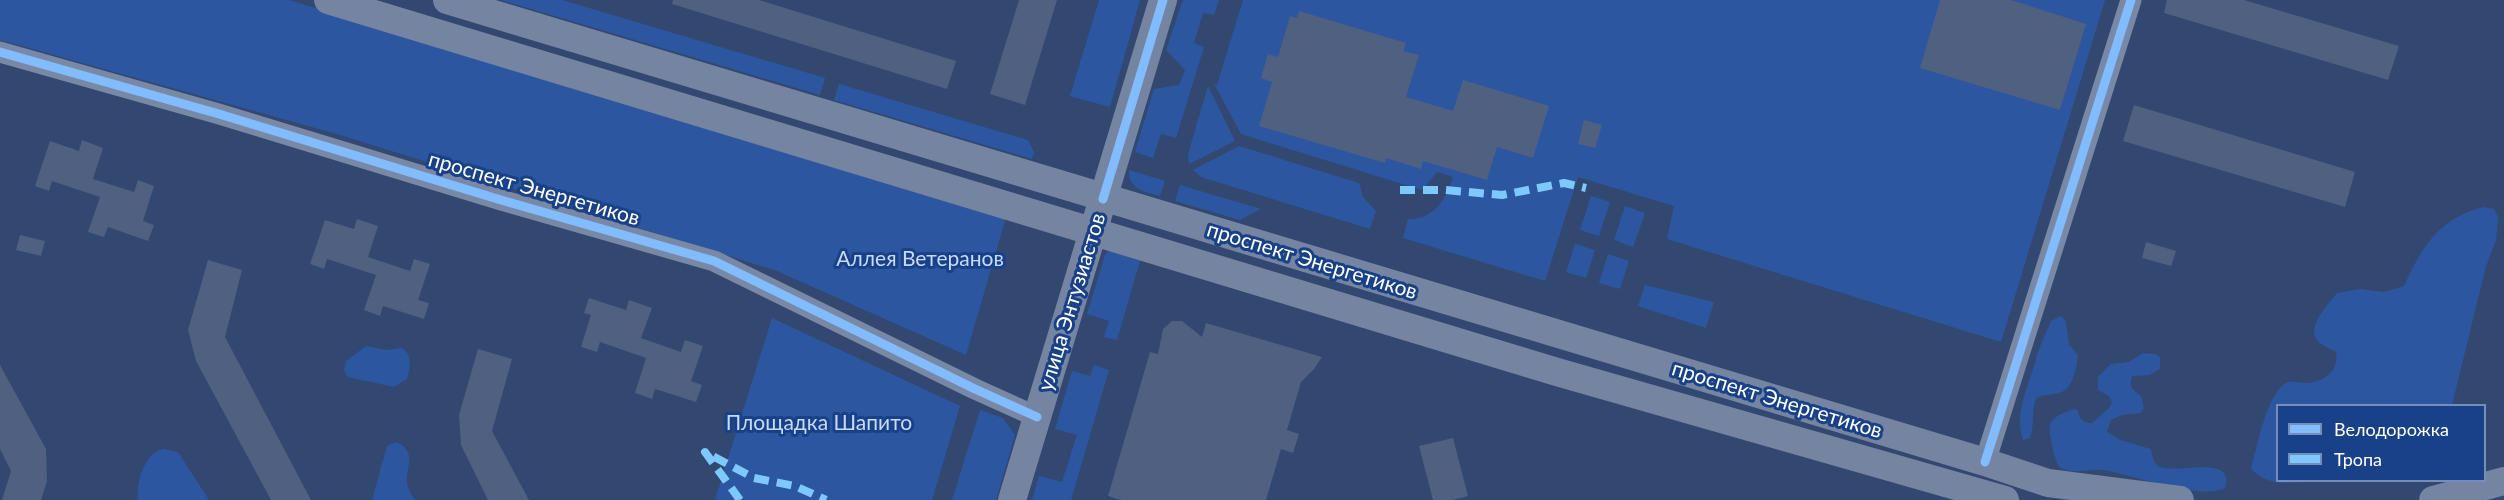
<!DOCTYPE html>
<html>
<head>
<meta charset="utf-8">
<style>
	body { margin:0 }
	#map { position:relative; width:2504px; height:500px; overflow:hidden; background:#324870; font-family:Lato,sans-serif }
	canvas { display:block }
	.legend { position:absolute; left:2276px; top:404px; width:210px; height:78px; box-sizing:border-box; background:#18418a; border:2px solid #748db9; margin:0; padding:8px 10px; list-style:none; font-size:18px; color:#fff }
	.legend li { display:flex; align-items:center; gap:12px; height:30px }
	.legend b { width:30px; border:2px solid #748db9 }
</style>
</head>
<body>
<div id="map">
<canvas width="2504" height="500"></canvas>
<ul class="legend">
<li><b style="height:8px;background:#80bcff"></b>Велодорожка</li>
<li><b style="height:8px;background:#7dc8fe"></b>Тропа</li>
</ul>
</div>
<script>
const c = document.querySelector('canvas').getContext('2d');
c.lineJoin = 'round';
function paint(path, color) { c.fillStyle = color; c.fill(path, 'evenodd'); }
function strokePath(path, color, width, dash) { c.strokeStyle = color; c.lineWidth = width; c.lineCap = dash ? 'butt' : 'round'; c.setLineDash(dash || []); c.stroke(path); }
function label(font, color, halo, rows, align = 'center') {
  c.font = font + ' Lato,sans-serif'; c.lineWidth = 6; c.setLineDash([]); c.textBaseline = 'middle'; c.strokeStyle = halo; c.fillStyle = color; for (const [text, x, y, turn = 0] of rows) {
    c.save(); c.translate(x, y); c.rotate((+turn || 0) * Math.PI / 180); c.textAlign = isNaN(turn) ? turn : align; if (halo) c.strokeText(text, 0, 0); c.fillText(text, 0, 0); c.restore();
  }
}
const green = new Path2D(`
	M0,0H289L1007,214L966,355L777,271L337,134L0,40Z
	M501,0H562L825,78L820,95Z
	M1099,0H1140L1110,107L1070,96Z
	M1183,0H1219L1214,15L1203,13L1194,43L1204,47L1176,138L1161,134L1153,158L1135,152L1154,89L1179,85L1185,70L1166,50Z
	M1243,0H2105L2001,342L1667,239L1674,206L1578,177L1545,281L1403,238L1408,219C1434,220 1446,199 1453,177L1437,172L1422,190L1241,134L1214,84L1217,85Z
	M839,84L1028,140L1034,152L1032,159L834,100Z
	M1208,86L1235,141L1189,164L1188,154Z
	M1239,146L1359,183L1363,197L1376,211L1370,229L1201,177L1193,170Z
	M1129,170L1165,181L1160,196C1145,192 1128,189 1129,170Z
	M1180,185L1261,209L1240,220L1175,201Z
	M1591,196L1610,202L1599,236L1580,230Z
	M1625,206L1645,213L1633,247L1614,240Z
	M2483,207L2494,209L2498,217L2496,240L2486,266L2452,405L2278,406V480L2314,481C2294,483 2264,487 2251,468C2258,445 2265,401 2283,385C2290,379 2297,383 2305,383C2323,383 2340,371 2336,352C2331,349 2323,346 2319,342C2304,328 2328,305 2337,293L2360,289L2384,292L2404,286C2422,247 2438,219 2483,207Z
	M1575,244L1595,250L1586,278L1566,272Z
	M1110,250L1142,254L1117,340L1104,337L1109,321L1087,314L1105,255Z
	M1608,254L1629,261L1620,289L1599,283Z
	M1645,285L1714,302L1706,328L1638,306Z
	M2061,316L2066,322L2069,344L2078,355C2076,370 2073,392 2055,394C2047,395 2042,395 2036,398C2031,411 2035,425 2030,438L2023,440C2014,415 2028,385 2036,361C2036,354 2047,331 2051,321Z
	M772,318L960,406L932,500H715Z
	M366,346L386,350L402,348C413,356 410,367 407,379L394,387L348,377L344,370L346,361Z
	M2143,353L2155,354L2160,357V369L2149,375L2132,376C2128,387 2133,390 2141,396L2144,408L2140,413L2122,415L2111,420L2107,432L2120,440L2151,449C2152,455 2153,462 2158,466C2174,476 2236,452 2225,488C2199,500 2133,475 2103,470C2090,468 2074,475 2061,468C2055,465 2048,431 2050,425C2053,416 2068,410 2077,409C2080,418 2081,423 2092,423L2110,407L2112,402L2109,396L2098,390V377L2111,364L2129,362Z
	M1094,365L1109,370L1071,500H1032L1039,476L1062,482L1077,435L1055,429L1072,371L1090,376Z
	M980,410L1003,418L1015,435L996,500H952Z
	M397,442C425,457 393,476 416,500H372L387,446Z
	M163,449L178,452L209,500H138C136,483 144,453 163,449Z`);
const building = new Path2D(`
	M673,0H759L956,61L947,89L672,4Z
	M1019,0H1057L1025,105L990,94Z
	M1940,0H2011L2086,24L2060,110L1920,68Z
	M2167,0H2244L2399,46L2388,80L2164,13Z
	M1299,11L1406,43L1403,51L1419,55L1406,97L1453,111L1463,80L1549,106L1533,158L1497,147L1487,180L1423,161L1421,169L1386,158L1385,163L1259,126L1272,82L1261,78L1268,54L1278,57L1290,16L1297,18Z
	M2134,105L2355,172L2345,207L2123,141Z
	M1584,120L1602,125L1595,148L1578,144Z
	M82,140L103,148L93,179L134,192L138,180L154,186L143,221L154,225L148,241L108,227L104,237L88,232L100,197L52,181L49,191L35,186L50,141L79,151Z
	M357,219L378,226L368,257L410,271L414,259L430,264L418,300L429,303L424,319L383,306L380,316L364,310L376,275L327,259L324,269L310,264L325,220L354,229Z
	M20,235L45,241L41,256L16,250Z
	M2146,242L2176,251L2171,266L2142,258Z
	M208,260L242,270L225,337L311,500H271L196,361L188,330Z
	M589,298L626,310L629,300L652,308L641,338L681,352L685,340L703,346L691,381L702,385L696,402L655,389L652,399L635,393L646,358L600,342L597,352L581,347L591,315L584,313Z
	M1172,321H1182L1202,337L1206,323L1322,357L1314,369L1301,382L1287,430L1299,434L1293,453L1281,449L1266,500H1121L1108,496L1150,352L1158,354L1163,329Z
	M478,349L512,359L492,431L529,500H488L461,445L459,415Z
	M0,365L46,449L47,481L41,500H2L11,471L0,449Z
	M1453,438L1468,496L1452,500H1433L1419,446Z`);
const street = new Path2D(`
	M0,52L219,114L501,200L714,261L975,389L1037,417
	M1985,462L2131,0`);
const secondary = new Path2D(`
	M328,0L1557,372L2005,500
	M447,0L1985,462L2048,483L2180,500
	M1012,500L1163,0
	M2433,500L2504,481`);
const quiet = new Path2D(`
	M1400,190H1445L1502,195L1564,183L1586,188
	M740,500L705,452L754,478L795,486L826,500`);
const cycleway = new Path2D(`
	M0,52L219,114L501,200L714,261L975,389L1037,417
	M1103,199L1163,0
	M1985,462L2131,0`);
const streetNames = [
	["проспект Энергетиков",534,189,16],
	["проспект Энергетиков",1312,261,17],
	["улица Энтузиастов",1072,302,-73],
	["проспект Энергетиков",1777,400,17]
];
const parkNames = [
	["Аллея Ветеранов",920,259],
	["Площадка Шапито",819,423]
];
paint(green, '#2c57a0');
paint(building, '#4f6080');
strokePath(street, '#7989a5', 21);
strokePath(secondary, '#7584a1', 28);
strokePath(quiet, '#7dc8fe', 8, [15, 8]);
strokePath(cycleway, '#80bcff', 9);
label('21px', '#fff', '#18418a', streetNames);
label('21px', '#c7dafa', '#18418a', parkNames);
</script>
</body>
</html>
